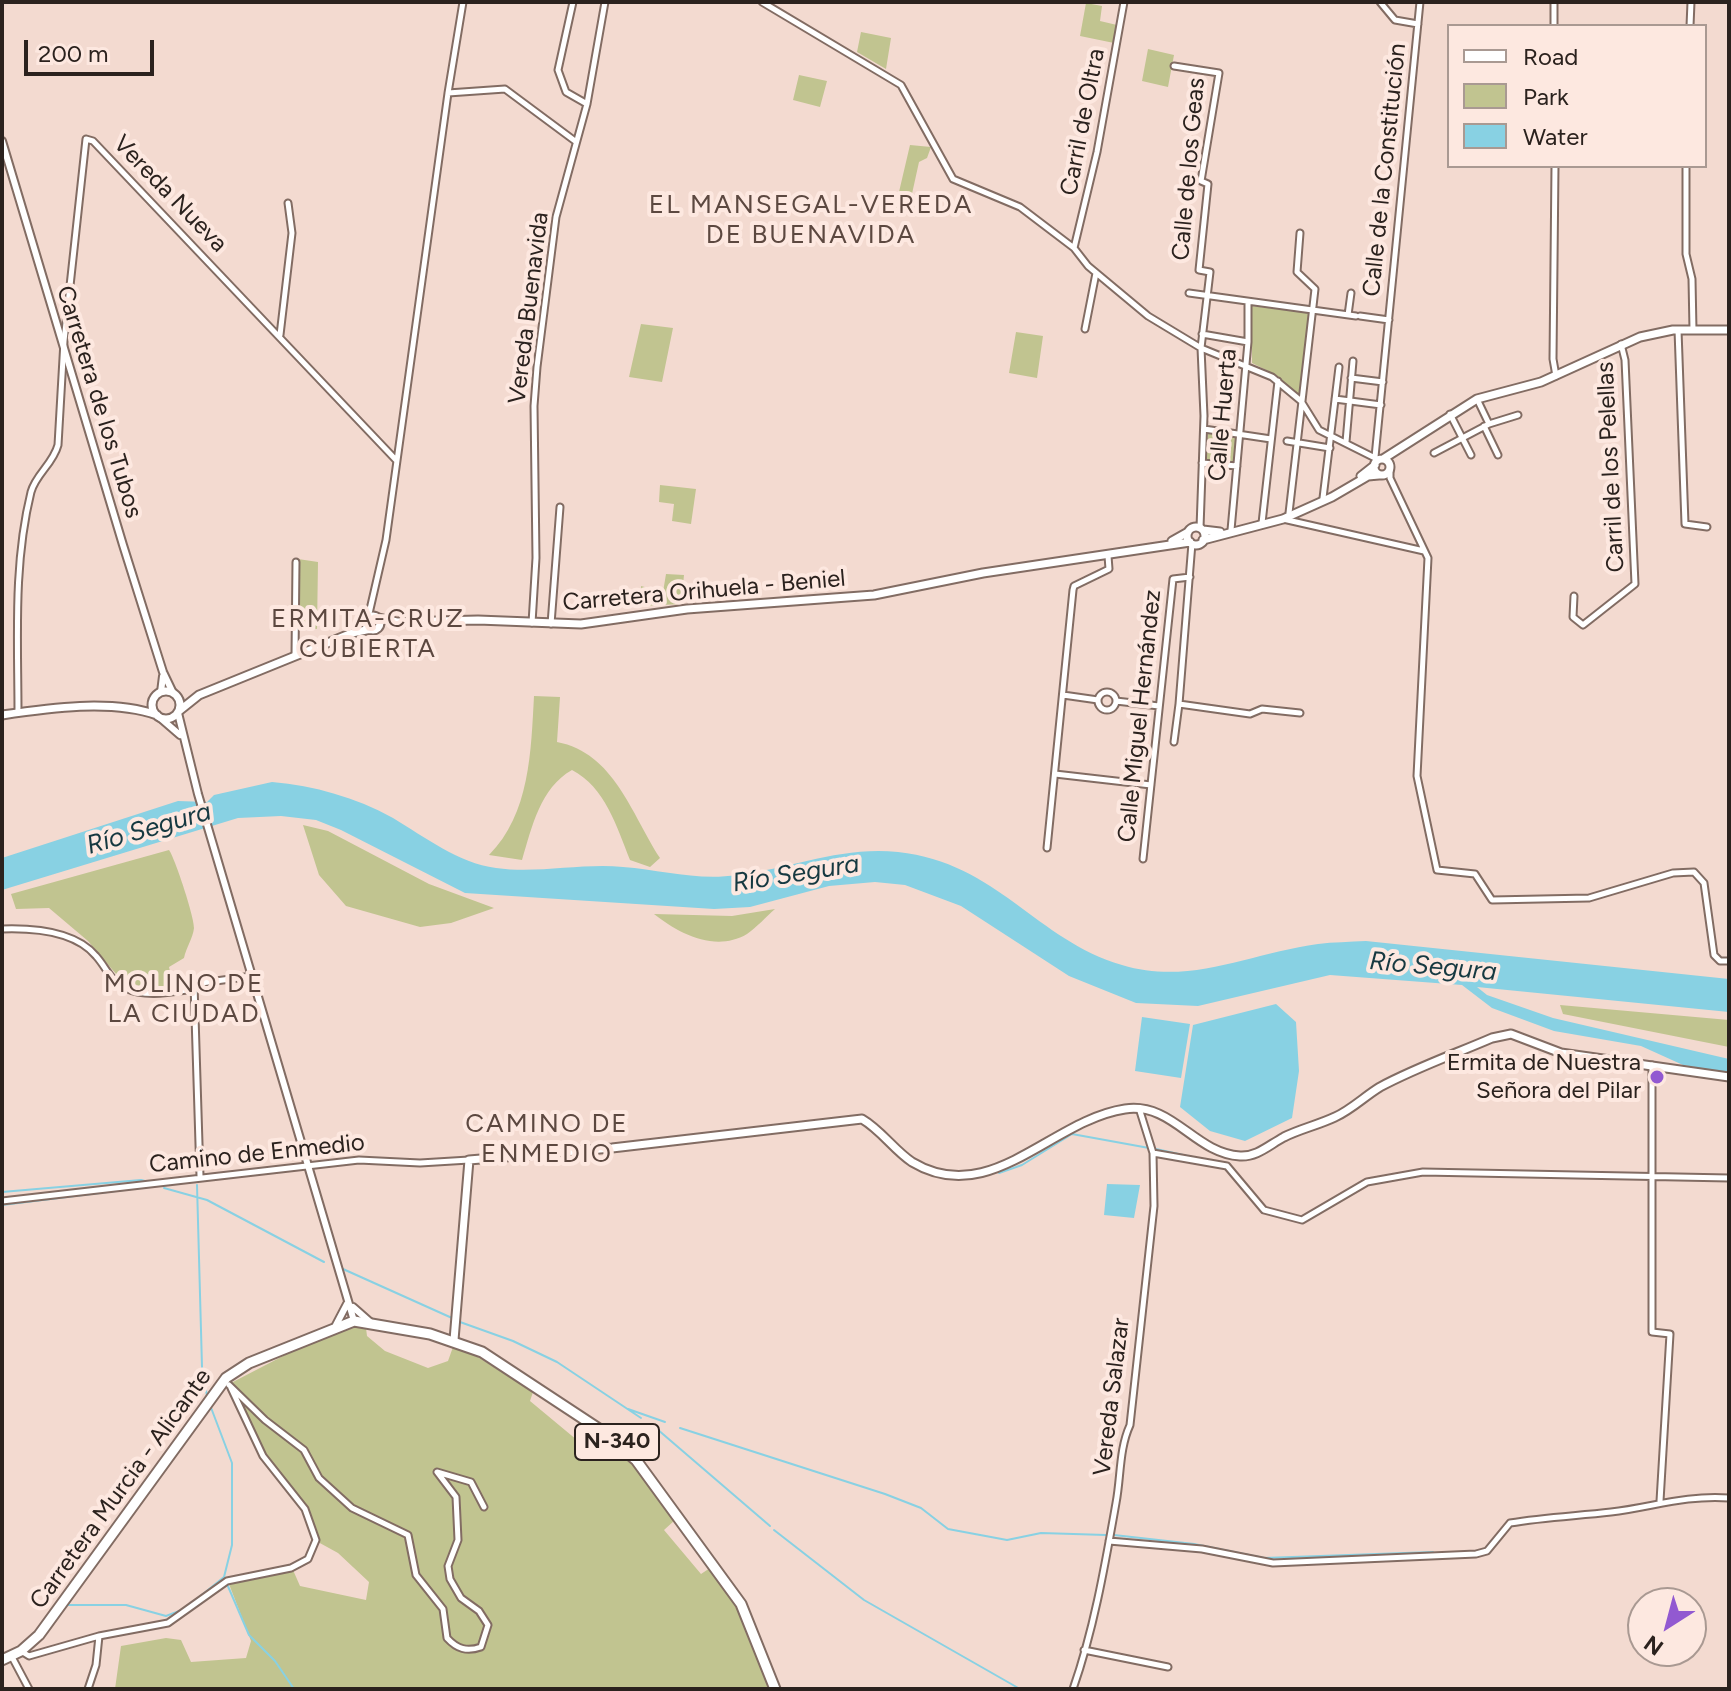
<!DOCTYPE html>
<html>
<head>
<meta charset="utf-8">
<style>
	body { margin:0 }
	#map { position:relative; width:1731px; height:1691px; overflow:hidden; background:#f3dad0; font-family:Figtree,sans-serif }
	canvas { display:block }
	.frame { position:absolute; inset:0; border:4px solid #2b221e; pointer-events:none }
	.legend { position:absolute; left:1447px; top:24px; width:260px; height:144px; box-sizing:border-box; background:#fde8e0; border:2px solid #a99992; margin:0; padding:10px 14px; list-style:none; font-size:24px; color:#2b221e }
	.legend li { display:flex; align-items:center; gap:16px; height:40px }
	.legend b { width:40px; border:2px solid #a99992 }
	.north { position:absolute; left:1627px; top:1587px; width:80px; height:80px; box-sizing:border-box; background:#fde8e0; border:2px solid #a99992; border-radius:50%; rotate:216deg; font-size:22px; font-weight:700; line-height:32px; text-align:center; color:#2b221e }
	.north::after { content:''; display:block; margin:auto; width:28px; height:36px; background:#9259d1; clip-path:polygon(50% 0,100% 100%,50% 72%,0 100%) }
	.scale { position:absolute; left:24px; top:40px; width:130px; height:36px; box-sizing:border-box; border:4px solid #2b221e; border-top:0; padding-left:10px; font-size:24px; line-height:28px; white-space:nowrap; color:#2b221e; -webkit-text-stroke:6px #fde8e0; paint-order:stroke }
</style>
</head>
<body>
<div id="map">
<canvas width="1731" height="1691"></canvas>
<div class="frame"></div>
<ul class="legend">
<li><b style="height:10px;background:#fff"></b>Road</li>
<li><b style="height:22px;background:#c1c490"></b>Park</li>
<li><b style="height:22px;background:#88d1e3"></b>Water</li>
</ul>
<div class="north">N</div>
<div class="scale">200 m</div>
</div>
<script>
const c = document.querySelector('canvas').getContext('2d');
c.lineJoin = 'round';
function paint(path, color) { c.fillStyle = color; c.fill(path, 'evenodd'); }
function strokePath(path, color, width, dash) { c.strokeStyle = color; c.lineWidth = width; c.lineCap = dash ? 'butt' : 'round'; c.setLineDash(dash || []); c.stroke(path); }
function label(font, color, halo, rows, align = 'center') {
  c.font = font + ' Figtree,sans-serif'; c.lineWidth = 8; c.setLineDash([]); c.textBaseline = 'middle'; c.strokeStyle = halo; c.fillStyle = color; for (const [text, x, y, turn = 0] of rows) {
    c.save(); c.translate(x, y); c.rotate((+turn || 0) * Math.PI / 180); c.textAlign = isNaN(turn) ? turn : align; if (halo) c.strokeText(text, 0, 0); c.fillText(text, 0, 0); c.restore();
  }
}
const green = new Path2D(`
	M1086,3L1102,6L1100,21L1117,25L1114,43L1080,36Z
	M861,32L891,38L886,69L857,52Z
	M1148,49L1174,55L1168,87L1142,81Z
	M799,75L827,81L820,107L793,100Z
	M910,145L931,147L927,158L919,162L908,212L895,209Z
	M1252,306L1310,313L1300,396L1276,375L1252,363Z
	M641,324L673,328L662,382L629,377Z
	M1016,332L1043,336L1037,378L1009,373Z
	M1208,434L1238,437L1235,464L1205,461Z
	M660,485L696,489L691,524L672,521L674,504L659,502Z
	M298,559L318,562L317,629L300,626Z
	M666,574L684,575L681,604L642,606L641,586L663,592Z
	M534,696L560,697L557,742C614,753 631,813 660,858L650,867L630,860C617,827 605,787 572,770C540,788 532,827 522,860L489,855C530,814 531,751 534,696Z
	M303,825L328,831L429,884L494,908L451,923L420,927L346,906L319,875Z
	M169,850C175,858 195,919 194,928C193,938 186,948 184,958L169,967L174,990L152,989L122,981L88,941L49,908L16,909L11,894Z
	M775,909C766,917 757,927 747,934C715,953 678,933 654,914L732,916Z
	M1560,1005L1729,1020V1047L1563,1014Z
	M356,1327L366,1328L367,1336L385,1351L428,1368L448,1361L453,1347L470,1352L533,1392L530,1401L601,1460L614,1445L626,1454L675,1520L664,1530L701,1574L710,1568L745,1621L770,1689H115L121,1646L166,1638L181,1640L191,1662L246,1658L251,1641L229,1584L293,1570L300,1586L366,1600L369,1582L338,1553L318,1542L307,1509L268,1461L231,1383L312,1341Z`);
const water = new Path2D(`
	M272,782C315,786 355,797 393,818C425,837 458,863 496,868C537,874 582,863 623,867C662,870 698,881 737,875C793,868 841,846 898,852C998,863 1036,940 1122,965C1191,986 1250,953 1318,944C1333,942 1350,942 1366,941L1729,979V1012L1477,987L1487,995L1553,1018L1729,1059V1073L1683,1065L1641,1046L1554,1031L1492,1008L1462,985L1330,975L1198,1006L1136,1003L1069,976L961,906L905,885L875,882L829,886L750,907L714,909L465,893L341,830L316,820L281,816L238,818L2,890V858L178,801L207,802L214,795Z
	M1276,1004L1296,1022L1299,1071L1292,1118L1245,1141L1210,1131L1180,1107L1193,1025Z
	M1142,1017L1190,1024L1181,1078L1135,1071Z
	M1107,1184L1140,1185L1134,1218L1104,1215Z`);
const stream = new Path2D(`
	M1156,1149L1210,1161
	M999,1173L1022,1165L1072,1134L1149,1148
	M197,1185L202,1367L207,1396
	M164,1188L207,1200L324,1262
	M1348,1190L1363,1182
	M2,1192L141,1180L149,1182
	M2,1205L172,1184
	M343,1269L452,1318
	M460,1322L513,1341L557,1362L641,1418
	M628,1409L665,1422
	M680,1428L885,1494L921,1508L948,1529L1007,1540L1041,1533L1106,1535
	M657,1429L770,1526
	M774,1530L864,1600L1020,1689
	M1114,1535L1194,1544L1264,1558L1433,1552
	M227,1584L249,1635L275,1661L294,1689
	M67,1605H126L166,1616L182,1610
	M187,1607L224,1577L232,1545V1463L210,1405
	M58,1616L67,1605`);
const minor = new Path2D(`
	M573,2L558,70L566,92L587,104
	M762,2L901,85L953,179L1020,207L1074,248L1088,266L1148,316L1201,348L1272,377L1301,401L1319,430L1379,460
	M1380,2L1395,20L1418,24
	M1554,26V2
	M1690,26L1691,2
	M1174,66L1219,73L1201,181L1208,184L1199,270L1210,272L1201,348L1204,416L1200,528
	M448,93L463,2
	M1555,166L1553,359L1556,376
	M1686,166V254L1692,279L1693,330
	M1074,248L1097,152L1124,2
	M1189,293L1356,316
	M1348,315L1351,293
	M1360,316L1389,320
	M1085,329L1096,273
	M1678,330L1685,524L1707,527
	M1202,334L1248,342
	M280,335L292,233L288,203
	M1351,378L1383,382
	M1335,399L1381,405
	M1477,399L1489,424
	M1450,414L1471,455
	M1484,426L1498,455
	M1204,429L1271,439
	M1287,441L1330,448
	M1346,442L1353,361
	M1434,453L1489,424L1518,415
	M1375,457L1420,2
	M1202,463L1237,466
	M1390,470V478L1428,558L1417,776L1437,870L1475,874L1492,900L1589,898L1673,873L1694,872L1704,883L1714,955L1720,961H1729
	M1323,498L1339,367
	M1289,513L1315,289L1297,272L1300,233
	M1283,519L1424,551
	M1262,523L1278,381
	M1231,530L1248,342V302
	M1192,543L1179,704L1250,714L1262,709L1300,713
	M1574,596L1573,617L1583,625L1635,584L1625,360L1621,344
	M368,618L386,540L448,93L505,89L575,141
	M532,623L536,558L534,406L537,367L556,217L587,104L605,2
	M551,624L560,507
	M295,656L296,562
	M1098 701a9 9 0 1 1 18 0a9 9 0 1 1-18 0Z
	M1063,695L1098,700
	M1116,701L1159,706
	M18,713C18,639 13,565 31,492C36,474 53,464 58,445L64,341L86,139L93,141L396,460
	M1174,742L1179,704
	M1055,774L1151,785
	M1047,848L1073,590L1074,586L1109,569L1108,556
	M1143,859L1173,579L1190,577
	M2,929C32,928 75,931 96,956C106,967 111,982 125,988C146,998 172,992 194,989
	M1652,1065V1332L1670,1334L1660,1501
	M1153,1153L1227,1166L1264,1210L1302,1220L1367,1182L1423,1172L1729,1178
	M200,1176L194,984L252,976
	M2,1201L359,1160L420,1163L469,1160
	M229,1385L265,1420L304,1450L319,1478L352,1508L408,1535L416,1575L443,1609L447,1638C457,1649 467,1652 481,1647L488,1625L479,1611L461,1598L450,1579L448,1566L458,1540L456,1497L437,1472L471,1482L484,1507
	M1109,1541L1202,1549L1273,1563L1476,1554L1487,1551L1510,1523C1545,1517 1577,1516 1611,1512C1653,1507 1684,1495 1729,1498
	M1084,1650L1168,1667
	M21,1651L29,1656L99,1636L168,1623L227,1581L291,1568L308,1559L316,1540L305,1509L263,1456L231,1388
	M12,1657L29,1689
	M88,1689L96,1665L99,1636
	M1073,1689C1094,1629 1105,1565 1116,1503C1121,1477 1119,1449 1130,1425L1154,1206L1153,1153L1139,1108`);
const tertiary = new Path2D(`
	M2,141L123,545L163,672L173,693
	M161,692L163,676
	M178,713L198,794L354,1321
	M158,716L180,735
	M353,1307L370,1322
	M336,1325L347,1304`);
const secondary = new Path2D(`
	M1383,459L1477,399L1541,382L1640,337L1673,330H1729
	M1374 467a8 8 0 1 1 16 0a8 8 0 1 1-16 0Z
	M1361,476L1375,465
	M1187 536a9 9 0 1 1 18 0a9 9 0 1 1-18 0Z
	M1203,530L1220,532
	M1203,540L1283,519L1332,497L1368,476L1379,475
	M1172,541L1188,532
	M366 623a7 7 0 1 1 14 0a7 7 0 1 1-14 0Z
	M379,618L397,622L478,620L581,624L687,609L874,595L983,573L1190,542
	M152 705a14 14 0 1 1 28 0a14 14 0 1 1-28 0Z
	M179,711L199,695L352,633L371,629
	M2,715C49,708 111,699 157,715
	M454,1340L469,1160L612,1148L862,1119C881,1130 894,1150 912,1162C990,1209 1051,1120 1125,1109C1173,1102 1194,1153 1240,1156C1257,1157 1269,1145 1284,1137C1300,1129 1318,1125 1335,1117C1351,1110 1365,1096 1380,1087C1415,1068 1455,1054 1492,1038L1511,1034L1561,1053L1729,1077`);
const trunk = new Path2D(`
	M2,1660L21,1651L39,1635L226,1378L249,1363L354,1321L430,1334L482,1352L599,1429L636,1460L741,1604L775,1689`);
const markers = [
	[1657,1077,8,"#9259d1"]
];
const shields = [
	[617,1442,84]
];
const shieldNames = [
	["N-340",617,1442]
];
const streetNames = [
	["Carril de Oltra",1083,122,-79],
	["Calle de los Geas",1189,169,-85],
	["Calle de la Constitución",1385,170,-84],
	["Vereda Nueva",170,194,46],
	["Vereda Buenavida",529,308,-83],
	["Carretera de los Tubos",99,402,73],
	["Calle Huerta",1223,415,-85],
	["Carril de los Pelellas",1611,467,-93],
	["Carretera Orihuela - Beniel",704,591,-5],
	["Calle Miguel Hernández",1140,716,-84],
	["Camino de Enmedio",257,1154,-6],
	["Vereda Salazar",1112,1397,-83],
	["Carretera Murcia - Alicante",121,1489,-54]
];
const poiNames = [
	["Ermita de Nuestra",1641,1063],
	["Señora del Pilar",1641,1091]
];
const neighbourhoodNames = [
	["EL MANSEGAL-VEREDA",811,205],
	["DE BUENAVIDA",811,235],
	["ERMITA-CRUZ",368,619],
	["CUBIERTA",368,649],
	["MOLINO DE",184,984],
	["LA CIUDAD",184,1014],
	["CAMINO DE",547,1124],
	["ENMEDIO",547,1154]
];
const waterNames = [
	["Río Segura",149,829,-16],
	["Río Segura",796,874,-9],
	["Río Segura",1433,967,5]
];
paint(green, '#c1c490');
paint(water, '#88d1e3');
strokePath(stream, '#88d1e3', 2);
strokePath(minor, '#826c63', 9);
strokePath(tertiary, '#826c63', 10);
strokePath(secondary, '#826c63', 11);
strokePath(trunk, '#826c63', 13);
strokePath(minor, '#fff', 5);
strokePath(tertiary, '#fff', 6);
strokePath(secondary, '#fff', 7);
strokePath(trunk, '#fff', 9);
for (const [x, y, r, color] of markers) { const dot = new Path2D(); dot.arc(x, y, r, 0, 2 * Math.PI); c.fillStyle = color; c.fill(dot); strokePath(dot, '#fde8e0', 3); }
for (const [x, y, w] of shields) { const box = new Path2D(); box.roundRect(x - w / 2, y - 18, w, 36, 6); c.fillStyle = '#fde8e0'; c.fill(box); strokePath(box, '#2b221e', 2); }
label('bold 22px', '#2b221e', null, shieldNames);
label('24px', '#2b221e', '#fde8e0', streetNames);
label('24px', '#2b221e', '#fde8e0', poiNames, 'right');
c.letterSpacing = '2px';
label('26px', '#5c4840', '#fde8e0', neighbourhoodNames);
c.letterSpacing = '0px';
label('italic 26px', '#163941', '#fde8e0', waterNames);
</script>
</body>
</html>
